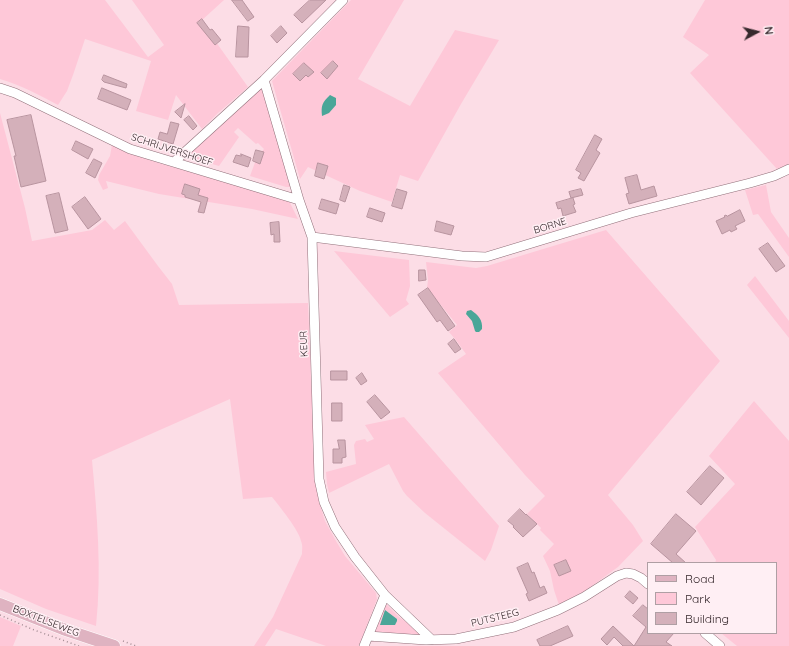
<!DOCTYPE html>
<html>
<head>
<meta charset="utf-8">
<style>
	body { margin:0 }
	#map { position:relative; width:789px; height:646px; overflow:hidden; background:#fcdde6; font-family:Quicksand,sans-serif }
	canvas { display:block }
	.legend { position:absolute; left:647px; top:562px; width:130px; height:72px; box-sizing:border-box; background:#ffeff4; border:1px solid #af9fa4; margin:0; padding:5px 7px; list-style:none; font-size:12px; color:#36282c }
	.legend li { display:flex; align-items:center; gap:8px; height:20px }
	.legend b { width:20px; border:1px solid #af9fa4 }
	.north { position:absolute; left:737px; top:12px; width:40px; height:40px; -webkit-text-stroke:3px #ffeff4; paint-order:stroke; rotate:83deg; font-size:11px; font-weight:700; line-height:16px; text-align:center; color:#36282c }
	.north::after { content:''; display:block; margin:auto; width:14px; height:18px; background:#36282c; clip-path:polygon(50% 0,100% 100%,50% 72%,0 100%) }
</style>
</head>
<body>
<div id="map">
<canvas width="789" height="646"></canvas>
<ul class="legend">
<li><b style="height:5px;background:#dfb3c1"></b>Road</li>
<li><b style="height:11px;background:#fec8d8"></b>Park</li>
<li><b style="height:11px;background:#d4b0ba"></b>Building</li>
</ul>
<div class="north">N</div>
</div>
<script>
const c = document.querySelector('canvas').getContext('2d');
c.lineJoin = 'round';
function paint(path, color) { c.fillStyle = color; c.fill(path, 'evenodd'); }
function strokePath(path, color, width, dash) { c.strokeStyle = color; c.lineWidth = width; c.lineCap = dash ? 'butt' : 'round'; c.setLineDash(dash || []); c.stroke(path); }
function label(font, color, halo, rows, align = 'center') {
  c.font = font + ' Quicksand,sans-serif'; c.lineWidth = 3; c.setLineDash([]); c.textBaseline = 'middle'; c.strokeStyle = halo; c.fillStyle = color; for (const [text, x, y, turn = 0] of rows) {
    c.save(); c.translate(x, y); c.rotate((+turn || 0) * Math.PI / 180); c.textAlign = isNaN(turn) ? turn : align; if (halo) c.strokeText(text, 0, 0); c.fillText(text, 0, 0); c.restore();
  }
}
const green = new Path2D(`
	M0,0H105L148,57L164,45L132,0H224L201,21L248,87L218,113L202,129L176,95L168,120L136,111L151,61L85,39L73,75L67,91L58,105C39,95 21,85 0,79Z
	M351,0H404L358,79L410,106L455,30L499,40L461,104L418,181L400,175L392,202L360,191L308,167L300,179L272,81Z
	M705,0H789V164L777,169L690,73L709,55L683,37Z
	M263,87L294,187H286L250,176L257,157L264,149L258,143L256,144L238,128L234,132L239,137L219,166L189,157L188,155L258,89Z
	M0,113L25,208L32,241L92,230L105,220L114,230L125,221L158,266L172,284L179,305L308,303L314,451L317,487L320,505L325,521L336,541L345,556L376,593L377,599L359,646H326L276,629L265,646H254L273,617L302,554C302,549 303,546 301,541C299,530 280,507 272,497L243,499L230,399L92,460C97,514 102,571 96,626L46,609L0,589Z
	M112,145L132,154L159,163L289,201L298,219L252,209L159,194L106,181L108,188L103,190L98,180L99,175L110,156Z
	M766,185L771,212L789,238V257L758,214L753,215L745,190Z
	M606,230L720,361L608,495L633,525L643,541L618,567L585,591L566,602L559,605L554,590L550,571L543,556L554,544L540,530L541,528L527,514L545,496L525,475L438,373L466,354L455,339L449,332L457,325L427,288L428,280L426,262L476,268L487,266Z
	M334,251L409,260L410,286L406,300L409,304L390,317Z
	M755,276L789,321V338L747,285Z
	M754,401L789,441V646H737L721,633H776V563H715L716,560L695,527L735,484L709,456Z
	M404,417L499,526L491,550L485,561L425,513L407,496L403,491L389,464L329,493L327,484L326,472L356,464L354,445L356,441L365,439L367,442L374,439L365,425Z
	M385,603L399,617L428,637L375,633Z
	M0,617L21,626L13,646H0Z`);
const water = new Path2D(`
	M330,95L336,98V105L329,113L322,116C321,105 322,103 330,95Z
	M471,310C478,315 483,320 482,329L479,332H476L475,331L472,321L466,314L467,311Z
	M385,610L397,619V621L395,625H380Z`);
const building = new Path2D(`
	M232,0H242L254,17L248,21Z
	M310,0H326L302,23L294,15Z
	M202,19L210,30L212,29L221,40L215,45L197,23Z
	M238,26L249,27L248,57H236Z
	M281,26L287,33L277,43L271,36Z
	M333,61L338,66L327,79L321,73Z
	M304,63L314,72L308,77L306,75L300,81L293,74Z
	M104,75L127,84L126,88L104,82L102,80Z
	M102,88L131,100L127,110L98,99Z
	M185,104L181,118L175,112Z
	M31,115L46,181L21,187L14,156H16L7,120Z
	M189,116L197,126L193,130L184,120Z
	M171,122L179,124L173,144L158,139L160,132L167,134Z
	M595,135L602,139L596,150L600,153L584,181L578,178L581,173L576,170Z
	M76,141L93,149L88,159L72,150Z
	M256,150L264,152L260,164L253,161Z
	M241,154L251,158L248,167L233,162L236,155L241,156Z
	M94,159L102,163L95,178L86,173Z
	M318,163L328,166L324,179L315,176Z
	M637,175L641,190L654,186L657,196L629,204L626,194L629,193L625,178Z
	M185,184L200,189L198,195L208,198L204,213L198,212L201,202L185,197V195L182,194Z
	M344,185L350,187L345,202L340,200Z
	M397,189L407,192L402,209L392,206Z
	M581,189L583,195L571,198L569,192Z
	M59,193L68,230L55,233L46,196Z
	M85,197L101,219L88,229L72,207Z
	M573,198L575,204L573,205L576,212L563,216L561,208L558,209L556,203Z
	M322,199L339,204L336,214L319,209Z
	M370,208L385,213L382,222L367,217Z
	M740,210L745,221L735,226L737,229L731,232L730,230L722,234L716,221L725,217L724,216L726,215L727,216Z
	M437,221L454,226L451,235L435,231Z
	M279,222L280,242H274V234L271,235L270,223Z
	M768,243L785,266L776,272L759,249Z
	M419,270H425L426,280L419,281Z
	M428,288L455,326L448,331L440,320L437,322L418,295Z
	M454,339L461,349L455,353L448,344Z
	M331,371H347V380H331Z
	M362,373L367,381L361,385L356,378Z
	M375,395L390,412L381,419L367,402Z
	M332,403H342V421H332Z
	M338,440H345L346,457L342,458V463H333V449H339Z
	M710,466L724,478L701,505L687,492Z
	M520,509L526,515V514L537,524L523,537L513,527L514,526L508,521Z
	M676,514L696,531L676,554L686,563H673L651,544Z
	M566,560L571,571L559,576L554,565Z
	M528,563L532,573L534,572L540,588L544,586L547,593L529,601L526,594L528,593L517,568Z
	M630,591L638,598L633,604L625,597Z
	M643,605L648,609V633H674L666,642L672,646H623L614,637L607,645L601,639L613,626L634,646L646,627L633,616Z
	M568,626L573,636L550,646H540L537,640Z`);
const path = new Path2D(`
	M0,615L34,630L79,646
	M123,641L136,646`);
const minor = new Path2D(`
	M264,80L299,200L312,237L319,479L324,502L335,527L355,557L385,595L432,640
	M0,88L15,93L130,149L299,200
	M174,162L264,80L343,0
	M312,237L462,256L486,257L631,213L750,183L774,176L789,169
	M705,633L720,646
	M368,636L426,640L456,639L514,627L558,610L584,597L617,576L626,573L633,574L641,578L648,584
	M364,646L385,595`);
const major = new Path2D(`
	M0,604L63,629L114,646`);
const streetNames = [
	["SCHRIJVERSHOEF",172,150,18],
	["BORNE",550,226,-17],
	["KEUR",304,344,-92],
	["PUTSTEEG",495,618,-14],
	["BOXTELSEWEG",46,621,21]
];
paint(green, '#fec8d8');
paint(water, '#4aa698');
paint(building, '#d4b0ba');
strokePath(building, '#b8949f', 1);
strokePath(minor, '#91707a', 10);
strokePath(major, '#fff', 13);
strokePath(path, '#a48d94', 1.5, [1, 3]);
strokePath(minor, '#fff', 9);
strokePath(major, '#dfb3c1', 12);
label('10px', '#36282c', '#ffeff4', streetNames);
</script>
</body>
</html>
